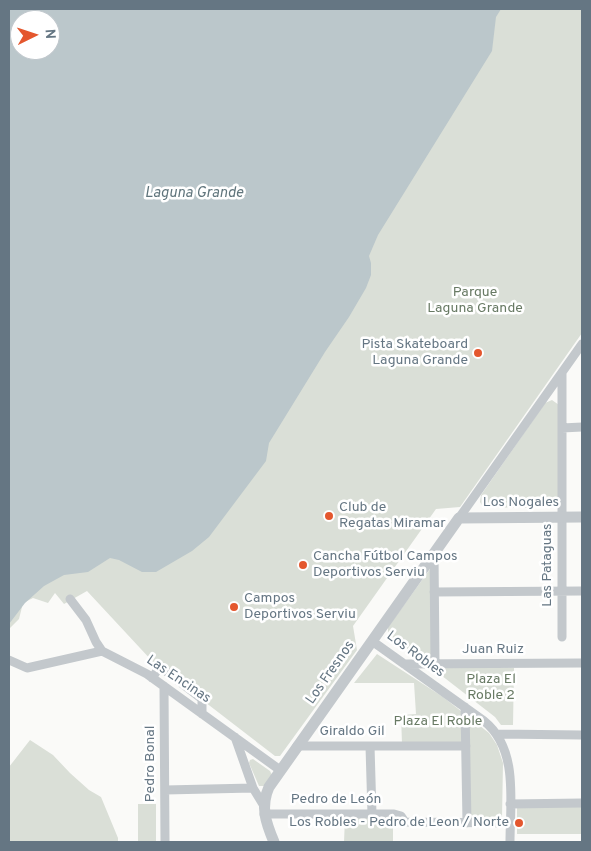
<!DOCTYPE html>
<html>
<head>
<meta charset="utf-8">
<style>
	body { margin:0 }
	#map { position:relative; width:591px; height:851px; overflow:hidden; background:#fafaf8; font-family:Overpass,sans-serif }
	canvas { display:block }
	.frame { position:absolute; inset:0; border:10px solid #657683; pointer-events:none }
	.north { position:absolute; left:10px; top:10px; width:50px; height:50px; box-sizing:border-box; background:#fff; border:1px solid #c1c8cd; border-radius:50%; rotate:86deg; font-size:14px; font-weight:700; line-height:20px; text-align:center; color:#657683 }
	.north::after { content:''; display:block; margin:auto; width:18px; height:22px; background:#e4572e; clip-path:polygon(50% 0,100% 100%,50% 72%,0 100%) }
</style>
</head>
<body>
<div id="map">
<canvas width="591" height="851"></canvas>
<div class="frame"></div>
<div class="north">N</div>
</div>
<script>
const c = document.querySelector('canvas').getContext('2d');
c.lineJoin = 'round';
function paint(path, color) { c.fillStyle = color; c.fill(path, 'evenodd'); }
function strokePath(path, color, width, dash) { c.strokeStyle = color; c.lineWidth = width; c.lineCap = dash ? 'butt' : 'round'; c.setLineDash(dash || []); c.stroke(path); }
function label(font, color, halo, rows, align = 'center') {
  c.font = font + ' Overpass,sans-serif'; c.lineWidth = 5; c.setLineDash([]); c.textBaseline = 'middle'; c.strokeStyle = halo; c.fillStyle = color; for (const [text, x, y, turn = 0] of rows) {
    c.save(); c.translate(x, y); c.rotate((+turn || 0) * Math.PI / 180); c.textAlign = isNaN(turn) ? turn : align; if (halo) c.strokeText(text, 0, 0); c.fillText(text, 0, 0); c.restore();
  }
}
const green = new Path2D(`
	M9,9H582V333L460,507L436,509L353,626L357,650L280,756H275L153,662L87,591L64,604L55,593L48,603L33,598L23,603L19,619L9,629ZM20,20H50V50H20Z
	M552,400L559,405L558,505L525,508L483,507L480,502L481,495L545,403Z
	M433,565V666L514,668L513,725H501L495,717L388,634V627Z
	M377,654L443,697L489,733L497,745L503,763L502,818L468,820V746L402,744L401,715L416,714L414,683H354Z
	M30,740L53,755L70,773L89,790L101,797L118,838V842H9V767Z
	M253,759L270,771L272,775L264,786H259L249,763L250,760Z
	M138,804H156V842H138Z
	M582,806V834H517V807Z
	M388,817L393,823V842H344L345,818Z`);
const water = new Path2D(`
	M9,9H501L496,17L492,51L378,235L369,256L371,263V275L366,288L349,317L325,352L269,443L266,461L209,537L192,551L156,572H142L119,560L110,558L88,572L64,575L44,586L25,603L9,624ZM20,20H50V50H20Z`);
const minor = new Path2D(`
	M562,373V637
	M562,428L582,427
	M459,518L582,344
	M434,553L435,664
	M434,592L582,591
	M372,641L484,721C519,749 510,802 510,842
	M102,651L147,674L280,770
	M9,660L27,668L102,651L96,642L86,620L70,599
	M404,664L582,663
	M152,678L159,668L163,669L202,699V714
	M164,686L165,842
	M465,707L467,823
	M497,734L582,735
	M235,737L253,788L264,806
	M297,746H466
	M370,746L372,814
	M165,790L253,788
	M510,804L582,803
	M264,814H394L401,816L405,822L510,823`);
const tertiary = new Path2D(`
	M274,842C266,823 260,807 269,787L459,518L582,517`);
const markers = [
	[478,353,5,"#e4572e"],
	[329,516,5,"#e4572e"],
	[303,565,5,"#e4572e"],
	[234,607,5,"#e4572e"],
	[519,823,5,"#e4572e"]
];
const parkNames = [
	["Parque",475,293],
	["Laguna Grande",475,309],
	["Plaza El",491,680],
	["Roble 2",491,696],
	["Plaza El Roble",438,722]
];
const poiNames = [
	["Pista Skateboard",468,345,"right"],
	["Laguna Grande",468,361,"right"],
	["Club de",339,508],
	["Regatas Miramar",339,524],
	["Cancha Fútbol Campos",313,557],
	["Deportivos Serviu",313,573],
	["Campos",244,599],
	["Deportivos Serviu",244,615],
	["Los Robles - Pedro de Leon / Norte",509,823,"right"]
];
const streetNames = [
	["Los Nogales",521,503],
	["Las Pataguas",548,565,-90],
	["Juan Ruiz",493,650],
	["Los Robles",415,655,36],
	["Los Fresnos",331,673,-55],
	["Las Encinas",178,680,34],
	["Giraldo Gil",352,732],
	["Pedro Bonal",151,764,-90],
	["Pedro de León",336,800]
];
const waterNames = [
	["Laguna Grande",194,194]
];
paint(green, '#dadfd7');
paint(water, '#bbc7cb');
strokePath(minor, '#c3c8cc', 9);
strokePath(tertiary, '#c3c8cc', 11);
for (const [x, y, r, color] of markers) { const dot = new Path2D(); dot.arc(x, y, r, 0, 2 * Math.PI); c.fillStyle = color; c.fill(dot); strokePath(dot, '#fff', 2); }
label('14px', '#687a64', '#fff', parkNames);
label('14px', '#657683', '#fff', poiNames, 'left');
label('14px', '#657683', '#fff', streetNames);
label('italic 15px', '#60757c', '#fff', waterNames);
</script>
</body>
</html>
